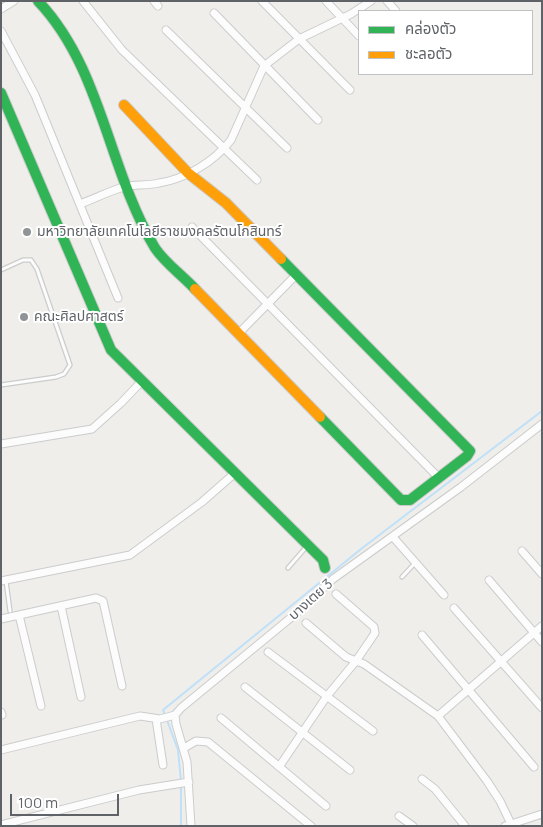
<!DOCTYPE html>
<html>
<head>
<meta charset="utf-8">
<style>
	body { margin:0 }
	#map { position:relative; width:543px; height:827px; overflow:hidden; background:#efeeea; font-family:Manrope,"Noto Sans Thai",sans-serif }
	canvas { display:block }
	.frame { position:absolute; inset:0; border:2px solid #5f6368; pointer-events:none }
	.legend { position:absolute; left:358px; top:10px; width:175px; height:65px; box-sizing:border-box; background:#fff; border:1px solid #bfc1c3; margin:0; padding:6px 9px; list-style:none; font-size:15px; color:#5f6368 }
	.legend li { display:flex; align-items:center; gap:10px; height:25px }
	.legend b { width:25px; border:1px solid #bfc1c3 }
	.scale { position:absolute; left:10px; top:794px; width:109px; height:22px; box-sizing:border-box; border:2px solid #5f6368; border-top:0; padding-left:6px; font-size:15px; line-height:18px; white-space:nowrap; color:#5f6368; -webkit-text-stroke:4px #fff; paint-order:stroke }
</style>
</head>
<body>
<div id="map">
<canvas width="543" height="827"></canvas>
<div class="frame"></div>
<ul class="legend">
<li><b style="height:6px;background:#30b455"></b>คล่องตัว</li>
<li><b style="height:6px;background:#ff9f0a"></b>ชะลอตัว</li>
</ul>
<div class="scale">100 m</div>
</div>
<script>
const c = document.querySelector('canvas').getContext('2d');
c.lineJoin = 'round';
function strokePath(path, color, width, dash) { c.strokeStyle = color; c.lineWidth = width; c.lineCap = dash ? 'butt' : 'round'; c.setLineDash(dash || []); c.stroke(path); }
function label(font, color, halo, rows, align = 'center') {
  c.font = font + ' Manrope,"Noto Sans Thai",sans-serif'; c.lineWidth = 4; c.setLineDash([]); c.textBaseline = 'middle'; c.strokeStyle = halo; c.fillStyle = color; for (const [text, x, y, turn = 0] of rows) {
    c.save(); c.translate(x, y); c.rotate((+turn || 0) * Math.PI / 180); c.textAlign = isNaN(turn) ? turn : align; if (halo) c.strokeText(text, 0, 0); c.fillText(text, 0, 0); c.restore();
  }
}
const stream = new Path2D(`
	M165,716L163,710L361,549L542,411
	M167,720L178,750L181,781
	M181,786V826`);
const lane = new Path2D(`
	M1,270L23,260H31L37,269L70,365L64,374L56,377L1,385
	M288,568L307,546
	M402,577L415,563
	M6,581L10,611`);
const street = new Path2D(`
	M83,1L122,50L257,180
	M154,1L158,6
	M262,1L350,90
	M326,1L359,36
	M387,1L396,11
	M1,9L14,1
	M214,13L318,120
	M166,30L287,148
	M1,31L35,95L118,298
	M80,204C94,199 109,191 124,187C134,184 147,186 159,183C185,179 214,162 231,140L264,66L299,39L351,14L371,1
	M192,227L439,478
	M239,333L297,274
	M1,444L92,429L121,403L142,381
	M393,537L444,595
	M522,551L542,574
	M489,580L542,642
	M1,581L130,555L202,502L235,473
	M61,606L81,697
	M454,608L542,708
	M19,615L41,706
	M1,619L96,598L103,601L122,686
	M306,623L346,657L364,664L438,716L487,781L500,801L512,826
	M422,635L534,767
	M268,652L373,731
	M245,687L350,770
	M1,712L2,715
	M438,716L542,626
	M221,718L326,806
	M156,719L163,765
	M184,748L196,741L208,742L311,826
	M1,750L140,716L160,719L175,715
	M279,767L327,696L356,661L375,633L374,627L336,594
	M422,779L435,789L465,826
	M399,816L413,826
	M1,825L139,790L189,782
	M191,826L187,762L176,724L175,715L181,708L299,611L333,579L461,487L542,424
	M505,826L542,814`);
const fast = new Path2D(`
	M38,1C102,68 108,170 155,248C165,263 182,275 195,289
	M1,93L111,350L323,560L325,568
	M281,259L470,451L467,456L410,500H401L320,417`);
const slow = new Path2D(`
	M124,105L188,173L226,203L281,259
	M195,289L320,417`);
const markers = [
	[27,232,5,"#919496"],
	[24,317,5,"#919496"]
];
const poiNames = [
	["มหาวิทยาลัยเทคโนโลยีราชมงคลรัตนโกสินทร์",37,232],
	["คณะศิลปศาสตร์",34,317]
];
const streetNames = [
	["บางเตย 3",311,600,-42]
];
strokePath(stream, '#bfe0f9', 2);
strokePath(lane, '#cbcccc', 5.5);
strokePath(street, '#cbcccc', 9);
strokePath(fast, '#cacacb', 12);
strokePath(slow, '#cacacb', 12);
strokePath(lane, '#fdfcfc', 3);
strokePath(street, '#fdfcfc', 7);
strokePath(fast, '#30b455', 10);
strokePath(slow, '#ff9f0a', 10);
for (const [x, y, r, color] of markers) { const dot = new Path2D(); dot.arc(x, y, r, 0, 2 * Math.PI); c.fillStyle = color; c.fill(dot); strokePath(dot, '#fff', 2); }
label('14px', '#5f6368', '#fff', poiNames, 'left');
label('14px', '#5f6368', '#fff', streetNames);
</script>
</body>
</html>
